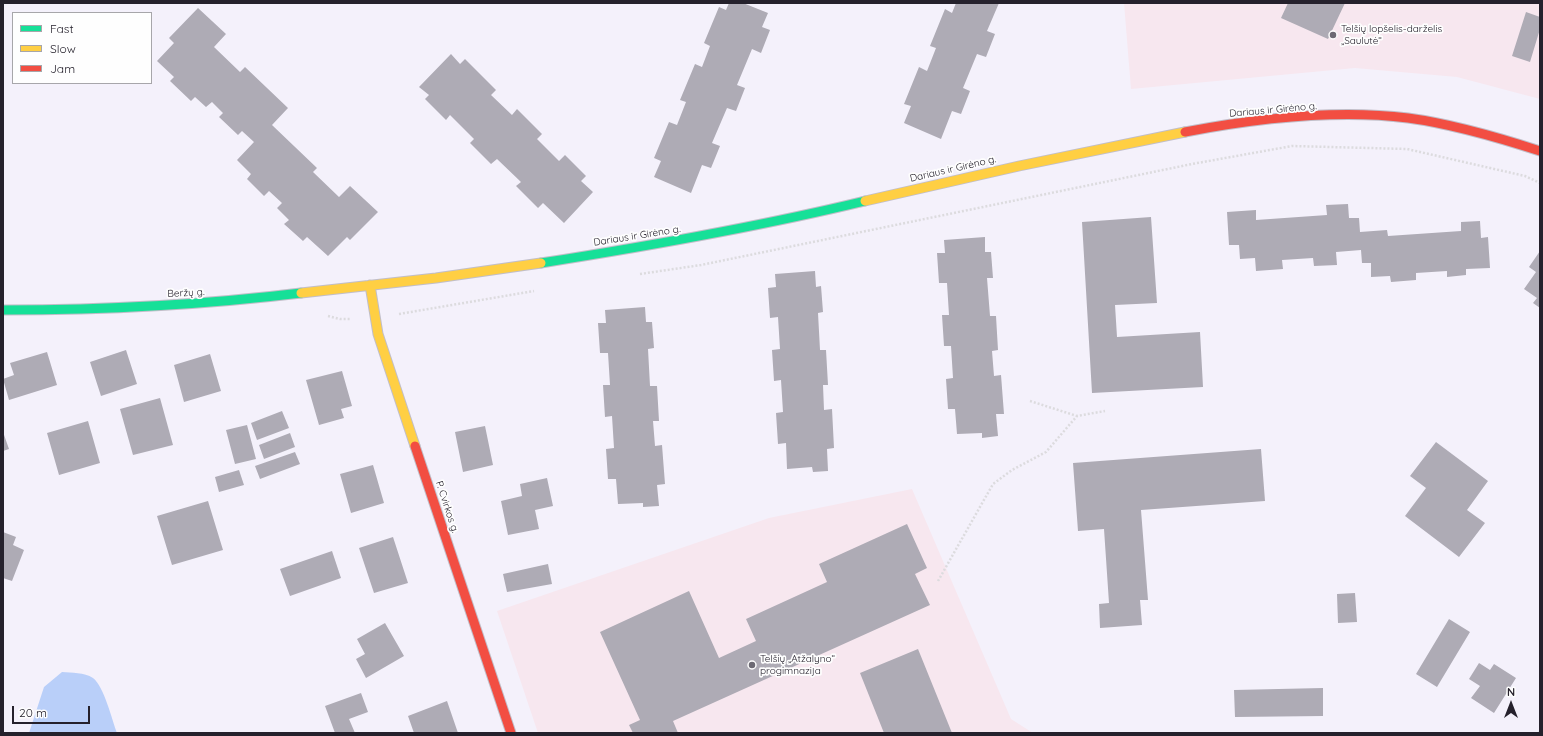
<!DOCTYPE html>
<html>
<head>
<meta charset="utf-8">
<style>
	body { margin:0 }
	#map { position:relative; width:1543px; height:736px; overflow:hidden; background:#f4f1fb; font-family:Quicksand,sans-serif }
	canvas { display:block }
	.frame { position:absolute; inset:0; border:4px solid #25212c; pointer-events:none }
	.legend { position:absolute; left:12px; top:12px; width:140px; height:72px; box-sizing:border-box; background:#fefefe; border:1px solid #a7a6aa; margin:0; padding:5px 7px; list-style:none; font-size:12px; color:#25212c }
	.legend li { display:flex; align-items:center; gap:8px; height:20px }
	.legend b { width:20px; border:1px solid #a7a6aa }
	.north { position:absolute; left:1491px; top:684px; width:40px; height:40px; -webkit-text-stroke:3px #fefefe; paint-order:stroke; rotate:0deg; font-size:11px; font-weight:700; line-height:16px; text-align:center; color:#25212c }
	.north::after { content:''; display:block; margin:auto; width:14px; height:18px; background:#25212c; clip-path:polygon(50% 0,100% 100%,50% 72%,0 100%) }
	.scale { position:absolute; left:12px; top:706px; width:78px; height:18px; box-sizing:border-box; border:2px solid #25212c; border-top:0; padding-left:5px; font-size:12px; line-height:14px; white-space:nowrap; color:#25212c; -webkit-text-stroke:3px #fefefe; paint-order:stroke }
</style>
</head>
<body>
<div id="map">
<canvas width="1543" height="736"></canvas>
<div class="frame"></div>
<ul class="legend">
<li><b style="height:5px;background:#16e098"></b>Fast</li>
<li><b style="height:5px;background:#ffcf43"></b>Slow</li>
<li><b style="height:5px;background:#f24e42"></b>Jam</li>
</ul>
<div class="north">N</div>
<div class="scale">20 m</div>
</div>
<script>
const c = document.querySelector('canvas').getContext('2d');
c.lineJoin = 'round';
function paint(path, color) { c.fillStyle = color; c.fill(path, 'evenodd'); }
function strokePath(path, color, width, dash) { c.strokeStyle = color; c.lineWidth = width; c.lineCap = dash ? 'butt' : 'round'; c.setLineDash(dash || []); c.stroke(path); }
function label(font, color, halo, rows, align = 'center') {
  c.font = font + ' Quicksand,sans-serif'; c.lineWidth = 3.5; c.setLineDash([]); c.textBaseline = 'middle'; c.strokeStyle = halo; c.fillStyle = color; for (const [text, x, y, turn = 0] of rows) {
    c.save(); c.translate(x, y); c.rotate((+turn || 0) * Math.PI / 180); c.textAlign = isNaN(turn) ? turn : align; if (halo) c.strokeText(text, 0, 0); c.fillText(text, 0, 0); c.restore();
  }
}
const education = new Path2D(`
	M1124,3H1540V99L1457,77L1355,68L1131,89Z
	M912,489L1011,719L1033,733H538L497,611L769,518Z`);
const water = new Path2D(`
	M62,672C72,673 84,672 93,678C104,686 112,720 117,733H29L44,687Z`);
const building = new Path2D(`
	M729,3H743L768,13L762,27L770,30L761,53L752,49L737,85L745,88L736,111L727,108L712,143L720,146L711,168L702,165L691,193L654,177L661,161L654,158L669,122L677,125L686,102L680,100L695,64L702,67L710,46L704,43L719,7L726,10Z
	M956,3H999L987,31L995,34L986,57L977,54L963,88L970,91L961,114L952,111L941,139L904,123L911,106L904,104L919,67L927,71L936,48L930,46L945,9L952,13Z
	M1288,3H1345L1328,39L1281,18Z
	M198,8L226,34L214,47L240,72L245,67L288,108L272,125L317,168L313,172L339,197L350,186L378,212L350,240L347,237L328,256L307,237L303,241L284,224L289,220L277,208L282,203L269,191L264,196L247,179L251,174L237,160L254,142L242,131L238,135L219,117L223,113L212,102L206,107L195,97L191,101L170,81L174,77L157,61L174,43L169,38Z
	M1526,12L1540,17V29L1530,62L1512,56Z
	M451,54L460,64L465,59L496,90L491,95L512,115L517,109L542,134L537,139L559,161L565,155L586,176L581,181L593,192L564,223L543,203L538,208L516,186L521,182L497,159L491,164L470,143L474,139L450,115L446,120L425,99L429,95L419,87Z
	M1348,204L1349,218H1359L1360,232L1387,230L1388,236L1461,231V222L1480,221L1481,238L1488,237L1490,268L1466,269V275L1447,277V271L1416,273V280L1391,282L1390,276L1371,277V263H1362L1361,250L1336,252L1337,265L1314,266L1313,258L1282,260L1283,269L1256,271L1255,258L1240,259L1239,245H1229L1227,212L1256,210V220L1327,215L1326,205Z
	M1151,217L1157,303L1115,305L1117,337L1200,332L1203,387L1092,393L1082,222Z
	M985,237V252H991L993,278H987L990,316H996L998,350L992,351L994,376L1001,375L1004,414H996L998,436L982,438V433L957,434L955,409H948L946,379L953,378L951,346H944L942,315H949L947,283H939L937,253H945L944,240Z
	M1540,251V308L1533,303L1537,298L1524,289L1536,272L1529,267Z
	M815,271L816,287L821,286L823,312L818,313L820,350H826L828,385H823L824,410L832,409L834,448L827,449L828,471L813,472L812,467L787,469L786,443L778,444L776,413L783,412L781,380L774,381L772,350L780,349L778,317L770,318L768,288L776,287L775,274Z
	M645,307L646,322H652L654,348L648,349L650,386H657L659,421H653L655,446L662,445L665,484L657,485L659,506L643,507V503L618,504L616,479H608L606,449L614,448L612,416L605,417L603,385H610L608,353H600L598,323H606L605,310Z
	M126,350L137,384L101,396L90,362Z
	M47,352L57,385L9,400L3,379L14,375L10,363Z
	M210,354L221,391L184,402L174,365Z
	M342,371L352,406L341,409L344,418L319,425L306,380Z
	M160,398L173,445L133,455L120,409Z
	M282,411L289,428L257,440L251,423Z
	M88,421L100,463L59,475L47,433Z
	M247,425L256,459L235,464L226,430Z
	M485,426L493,465L463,472L455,432Z
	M3,432L9,449L3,451Z
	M290,433L295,447L264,459L259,445Z
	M1436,442L1488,481L1467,510L1485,523L1459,557L1405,516L1426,488L1410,476Z
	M1261,449L1265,501L1141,510L1148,600H1140L1142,625L1100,628L1099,604L1109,603L1104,529L1078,531L1073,463Z
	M295,452L300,464L260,479L255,466Z
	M373,465L384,503L351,513L340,474Z
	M239,470L244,485L219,492L215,477Z
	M547,478L553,506L535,510L539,529L508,535L501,501L522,496L520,484Z
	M208,501L223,550L172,565L157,516Z
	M907,524L927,568L915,574L930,605L673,721L678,733H633L629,725L640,720L600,632L689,591L719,658L756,641L746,619L827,582L819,564Z
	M3,532L16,537L13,545L24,550L12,581L3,578Z
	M393,537L408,583L374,593L359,548Z
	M332,551L341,578L290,596L280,569Z
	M548,564L552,584L507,592L503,574Z
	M1355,593L1357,622L1338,623L1337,594Z
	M1449,619L1470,632L1437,687L1416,674Z
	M385,623L404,656L366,678L356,659L365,654L357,639Z
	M918,649L952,733H884L860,673Z
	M1479,663L1490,670L1494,664L1516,678L1494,713L1471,698L1480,686L1469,679Z
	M1323,688V716L1235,717L1234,690Z
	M361,693L368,712L349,719L355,733H335L325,706Z
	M447,701L458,733H414L408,716Z`);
const path = new Path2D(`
	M640,274L701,265L1192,164L1292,146L1407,149L1525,176L1540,183
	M399,314L534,291
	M328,316L340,319H350
	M1030,401L1077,416
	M938,581L993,484L1012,470L1046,452L1077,416L1105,411
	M1539,733L1540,731`);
const fast = new Path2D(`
	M541,263C649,246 758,227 865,201
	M3,310C103,310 202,305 301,293`);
const slow = new Path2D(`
	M865,201L1019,166L1185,132
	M370,285L378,334L415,446
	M301,293L436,278L541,263`);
const jam = new Path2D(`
	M1185,132C1258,118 1335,109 1408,118C1453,124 1497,137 1540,151
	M415,446L511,733`);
const markers = [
	[1333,35,4,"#6d6a74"],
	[752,665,4,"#6d6a74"]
];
const poiNames = [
	["Telšių lopšelis-darželis",1341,29],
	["„Saulutė“",1341,41],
	["Telšių „Atžalyno“",760,659],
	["progimnazija",760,671]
];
const streetNames = [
	["Dariaus ir Girėno g.",1273,110,-5],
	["Dariaus ir Girėno g.",953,169,-13],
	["Dariaus ir Girėno g.",637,236,-9],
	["Beržų g.",186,293,-3],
	["P. Cvirkos g.",447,507,72]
];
paint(education, '#f7e7ef');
paint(water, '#b9cff9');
paint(building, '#aeabb5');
strokePath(fast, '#c1bec8', 11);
strokePath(slow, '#c1bec8', 11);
strokePath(jam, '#c1bec8', 11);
strokePath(path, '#dcdbde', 2.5, [2, 2]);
strokePath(fast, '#16e098', 9);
strokePath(slow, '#ffcf43', 9);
strokePath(jam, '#f24e42', 9);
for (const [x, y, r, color] of markers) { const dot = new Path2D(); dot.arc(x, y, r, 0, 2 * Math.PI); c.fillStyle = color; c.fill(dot); strokePath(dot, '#fefefe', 1.5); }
label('10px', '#25212c', '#fefefe', poiNames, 'left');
label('10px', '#25212c', '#fefefe', streetNames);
</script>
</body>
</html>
